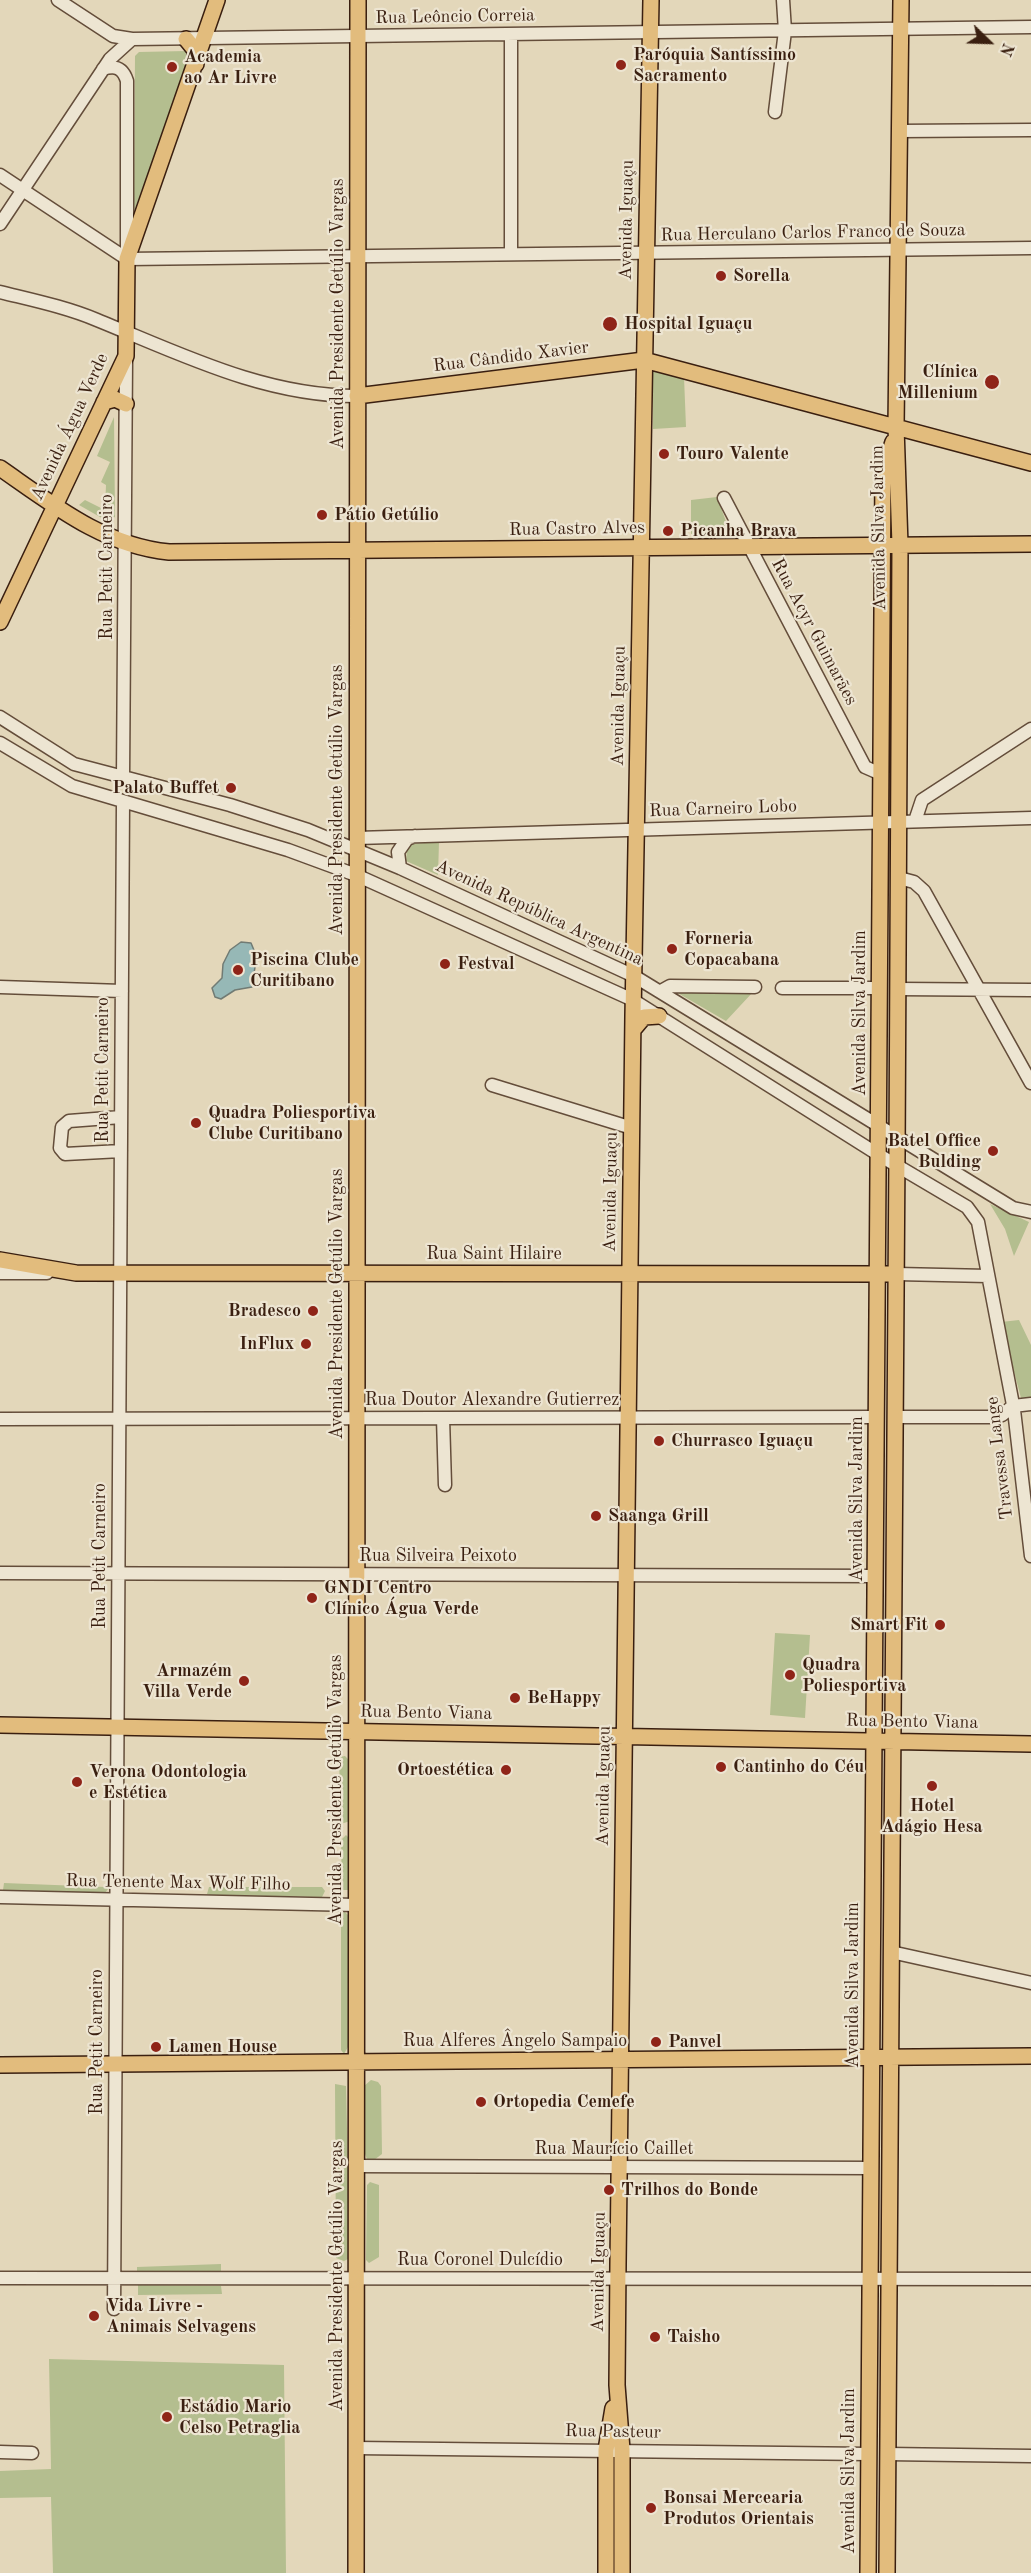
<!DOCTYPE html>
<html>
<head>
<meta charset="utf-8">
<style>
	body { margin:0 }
	#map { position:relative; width:1031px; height:2573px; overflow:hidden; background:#e3d7ba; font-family:"Old Standard TT",serif }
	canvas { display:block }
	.north { position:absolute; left:959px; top:12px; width:60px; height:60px; -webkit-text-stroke:4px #ede5d2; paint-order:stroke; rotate:113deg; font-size:16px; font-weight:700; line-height:24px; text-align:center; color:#3a1f10 }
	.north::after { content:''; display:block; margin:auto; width:21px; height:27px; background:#3a1f10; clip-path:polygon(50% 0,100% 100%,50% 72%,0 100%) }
</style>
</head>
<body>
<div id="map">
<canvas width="1031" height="2573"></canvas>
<div class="north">N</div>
</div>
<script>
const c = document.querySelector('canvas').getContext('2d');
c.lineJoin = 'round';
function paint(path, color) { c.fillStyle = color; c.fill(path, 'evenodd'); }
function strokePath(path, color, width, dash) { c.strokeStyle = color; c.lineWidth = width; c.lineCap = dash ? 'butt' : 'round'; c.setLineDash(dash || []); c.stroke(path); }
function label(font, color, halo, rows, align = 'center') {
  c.font = font + ' "Old Standard TT",serif'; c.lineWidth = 4.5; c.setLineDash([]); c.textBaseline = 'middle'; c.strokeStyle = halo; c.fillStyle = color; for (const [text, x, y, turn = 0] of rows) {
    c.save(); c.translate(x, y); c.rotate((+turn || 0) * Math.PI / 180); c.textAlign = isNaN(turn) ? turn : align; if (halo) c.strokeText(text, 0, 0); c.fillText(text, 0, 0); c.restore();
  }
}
const green = new Path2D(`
	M186,51L191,59L134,211L135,56L139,52Z
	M653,370L684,377L686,427L653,429Z
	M114,417L115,517L107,521L79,505L85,500L105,510L106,485L101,482L110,462L97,456Z
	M717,497L731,535L691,534V500Z
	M439,842L438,875L406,861L407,850L411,844Z
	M676,992H753L726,1021Z
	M990,1204L1029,1222L1014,1256L1005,1229Z
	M1019,1320L1031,1345V1397L1021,1398L1001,1322Z
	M775,1633L810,1635L805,1718L770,1715Z
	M345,1756L350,1761V1821L344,1823L341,1821L339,1761L340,1757Z
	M346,1835L350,1839L351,1890H342L341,1840Z
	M4,1883L105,1887L108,1889L105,1893L3,1890Z
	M209,1887H322L325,1891L322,1897L210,1895L207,1894Z
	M343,1910L349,1916L348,2047L344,2054L341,2050V1912Z
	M371,2080L378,2082L381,2086L382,2154L374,2160L367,2159L365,2154L364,2086Z
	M335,2084L346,2086L350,2258L344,2261L336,2258Z
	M370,2182L379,2185V2257L369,2263L366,2260L367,2185Z
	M221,2264V2271L137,2273V2267Z
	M138,2285L221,2286L222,2294L138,2295Z
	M49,2359L284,2365L286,2573H53L51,2497L0,2498V2471L51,2469Z`);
const water = new Path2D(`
	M241,942L251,943L256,955L252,963L255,967L252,987L235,990L221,999L215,997L212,988L222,978L223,964L230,950Z`);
const minor = new Path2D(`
	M58,0L113,36L132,39L1031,27
	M103,69C116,65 123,68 127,81V252
	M775,112L785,31L783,0
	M900,131L1031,130
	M0,175L127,259
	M0,224L110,59L132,39
	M511,254V34
	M127,259L1031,248
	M0,292C32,300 66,307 97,320C181,354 264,396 357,396
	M724,498L865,767L881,774
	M0,717L74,764L230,805L308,830L400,868L634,976L1013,1208L1031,1212
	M0,743L72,786L288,850L356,875L633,1000L879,1155L967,1207L978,1222L1014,1410L1031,1556
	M123,778L126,359
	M915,821L922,800L1031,729
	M357,838L1031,818
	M400,868L398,852L407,839L415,836
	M899,878L914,882L924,891L1031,1083
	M0,987L122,991
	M782,988H880
	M898,989L1031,990
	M661,991L670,986L755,987
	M492,1085L632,1128
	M121,1151L65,1154L60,1148L62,1127L69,1121L121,1117
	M0,1273H47
	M897,1274L988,1276
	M895,1417H990L1002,1415L1013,1406L1031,1404
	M443,1418L445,1485
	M0,1419L877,1417
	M0,1573L876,1576
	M0,1897L356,1905
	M891,1952L1031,1983
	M356,2166L871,2168
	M0,2278L1031,2279
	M114,2309L123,803
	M356,2448L869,2454
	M0,2452L32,2453
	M887,2454L1031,2456`);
const major = new Path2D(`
	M186,39L195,50L196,64
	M357,396L644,360L1031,463
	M104,402L115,399L126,404
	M0,468C52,504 104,546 169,552L1031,544
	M0,622L126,356L127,259L217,0
	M633,1030L644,1017L659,1016
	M0,1260L76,1273L888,1274
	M0,1725L1031,1744
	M0,2065L1031,2056
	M356,2573L358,0
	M606,2573V2450L613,2408
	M622,2573V2450L617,2385L618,2263L633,1016L651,0
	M868,2573L883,473L893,442
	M887,2573L897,1152L900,545L896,427L901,0`);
const markers = [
	[621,65,6,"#8f2418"],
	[172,67,6,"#8f2418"],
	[721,276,6,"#8f2418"],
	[610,324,8,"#8f2418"],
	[992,382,8,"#8f2418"],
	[664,454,6,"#8f2418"],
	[322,515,6,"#8f2418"],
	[668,531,6,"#8f2418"],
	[231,788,6,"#8f2418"],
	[672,949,6,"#8f2418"],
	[445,964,6,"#8f2418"],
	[238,970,6,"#8f2418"],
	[196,1123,6,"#8f2418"],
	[993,1151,6,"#8f2418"],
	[313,1311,6,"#8f2418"],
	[306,1344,6,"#8f2418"],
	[659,1441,6,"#8f2418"],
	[596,1516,6,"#8f2418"],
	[312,1598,6,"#8f2418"],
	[940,1625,6,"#8f2418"],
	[790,1675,6,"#8f2418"],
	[244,1681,6,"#8f2418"],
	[515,1698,6,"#8f2418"],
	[721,1767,6,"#8f2418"],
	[506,1770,6,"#8f2418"],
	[77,1782,6,"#8f2418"],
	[932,1786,6,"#8f2418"],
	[656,2042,6,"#8f2418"],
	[156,2047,6,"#8f2418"],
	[481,2102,6,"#8f2418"],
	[609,2190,6,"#8f2418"],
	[94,2316,6,"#8f2418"],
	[655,2337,6,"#8f2418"],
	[167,2417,6,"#8f2418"],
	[651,2508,6,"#8f2418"]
];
const streetNames = [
	["Rua Leôncio Correia",455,17,-1],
	["Avenida Iguaçu",627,220,-89],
	["Rua Herculano Carlos Franco de Souza",813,233,-1],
	["Avenida Presidente Getúlio Vargas",338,314,-90],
	["Rua Cândido Xavier",511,357,-7],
	["Avenida Água Verde",70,427,-65],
	["Avenida Silva Jardim",879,528,-91],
	["Rua Castro Alves",577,529,-1],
	["Rua Petit Carneiro",107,567,-90],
	["Rua Acyr Guimarães",814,632,62],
	["Avenida Iguaçu",619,706,-89],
	["Avenida Presidente Getúlio Vargas",337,800,-90],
	["Rua Carneiro Lobo",723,809,-2],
	["Avenida República Argentina",539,913,25],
	["Avenida Silva Jardim",860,1013,-90],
	["Rua Petit Carneiro",103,1070,-90],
	["Avenida Iguaçu",611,1192,-89],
	["Rua Saint Hilaire",494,1254],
	["Avenida Presidente Getúlio Vargas",337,1304,-90],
	["Rua Doutor Alexandre Gutierrez",492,1400],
	["Travessa Lange",1000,1458,-97],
	["Avenida Silva Jardim",857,1499,-90],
	["Rua Petit Carneiro",100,1556,-90],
	["Rua Silveira Peixoto",438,1556],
	["Rua Bento Viana",426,1713,1],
	["Rua Bento Viana",912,1722,1],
	["Avenida Iguaçu",604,1786,-89],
	["Avenida Presidente Getúlio Vargas",336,1790,-90],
	["Rua Tenente Max Wolf Filho",178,1883,1],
	["Avenida Silva Jardim",853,1985,-90],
	["Rua Alferes Ângelo Sampaio",515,2041],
	["Rua Petit Carneiro",97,2042,-90],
	["Rua Maurício Caillet",614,2149],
	["Rua Coronel Dulcídio",480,2260],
	["Avenida Iguaçu",599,2272,-89],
	["Avenida Presidente Getúlio Vargas",337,2276,-90],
	["Rua Pasteur",613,2432,1],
	["Avenida Silva Jardim",849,2471,-90]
];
const poiNames = [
	["Paróquia Santíssimo",633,55],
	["Sacramento",633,76],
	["Academia",184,57],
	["ao Ar Livre",184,78],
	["Sorella",733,276],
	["Hospital Iguaçu",624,324],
	["Clínica",978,372,"right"],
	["Millenium",978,393,"right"],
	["Touro Valente",676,454],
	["Pátio Getúlio",334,515],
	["Picanha Brava",680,531],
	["Palato Buffet",219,788,"right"],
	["Forneria",684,939],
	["Copacabana",684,960],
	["Piscina Clube",250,960],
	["Curitibano",250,981],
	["Festval",457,964],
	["Quadra Poliesportiva",208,1113],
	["Clube Curitibano",208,1134],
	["Batel Office",981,1141,"right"],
	["Bulding",981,1162,"right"],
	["Bradesco",301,1311,"right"],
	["InFlux",294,1344,"right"],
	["Churrasco Iguaçu",671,1441],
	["Saanga Grill",608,1516],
	["GNDI Centro",324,1588],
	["Clínico Água Verde",324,1609],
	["Smart Fit",928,1625,"right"],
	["Quadra",802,1665],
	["Poliesportiva",802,1686],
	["Armazém",232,1671,"right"],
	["Villa Verde",232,1692,"right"],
	["BeHappy",527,1698],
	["Cantinho do Céu",733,1767],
	["Ortoestética",494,1770,"right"],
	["Verona Odontologia",89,1772],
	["e Estética",89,1793],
	["Hotel",932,1806,"center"],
	["Adágio Hesa",932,1827,"center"],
	["Panvel",668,2042],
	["Lamen House",168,2047],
	["Ortopedia Cemefe",493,2102],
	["Trilhos do Bonde",621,2190],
	["Vida Livre -",106,2306],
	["Animais Selvagens",106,2327],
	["Taisho",667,2337],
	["Estádio Mario",179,2407],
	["Celso Petraglia",179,2428],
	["Bonsai Mercearia",663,2498],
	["Produtos Orientais",663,2519]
];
paint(green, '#b4be8f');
paint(water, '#96b8b6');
strokePath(water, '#717b74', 1.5);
strokePath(minor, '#644d3a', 15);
strokePath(major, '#3a1f10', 18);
strokePath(minor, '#ede5d2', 12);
strokePath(major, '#e2bc7d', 15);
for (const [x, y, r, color] of markers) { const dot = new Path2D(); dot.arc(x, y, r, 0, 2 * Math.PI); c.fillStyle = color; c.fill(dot); strokePath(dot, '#ede5d2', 2); }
label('18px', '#3a1f10', '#ede5d2', streetNames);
label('bold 18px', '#3a1f10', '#ede5d2', poiNames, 'left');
</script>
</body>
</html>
